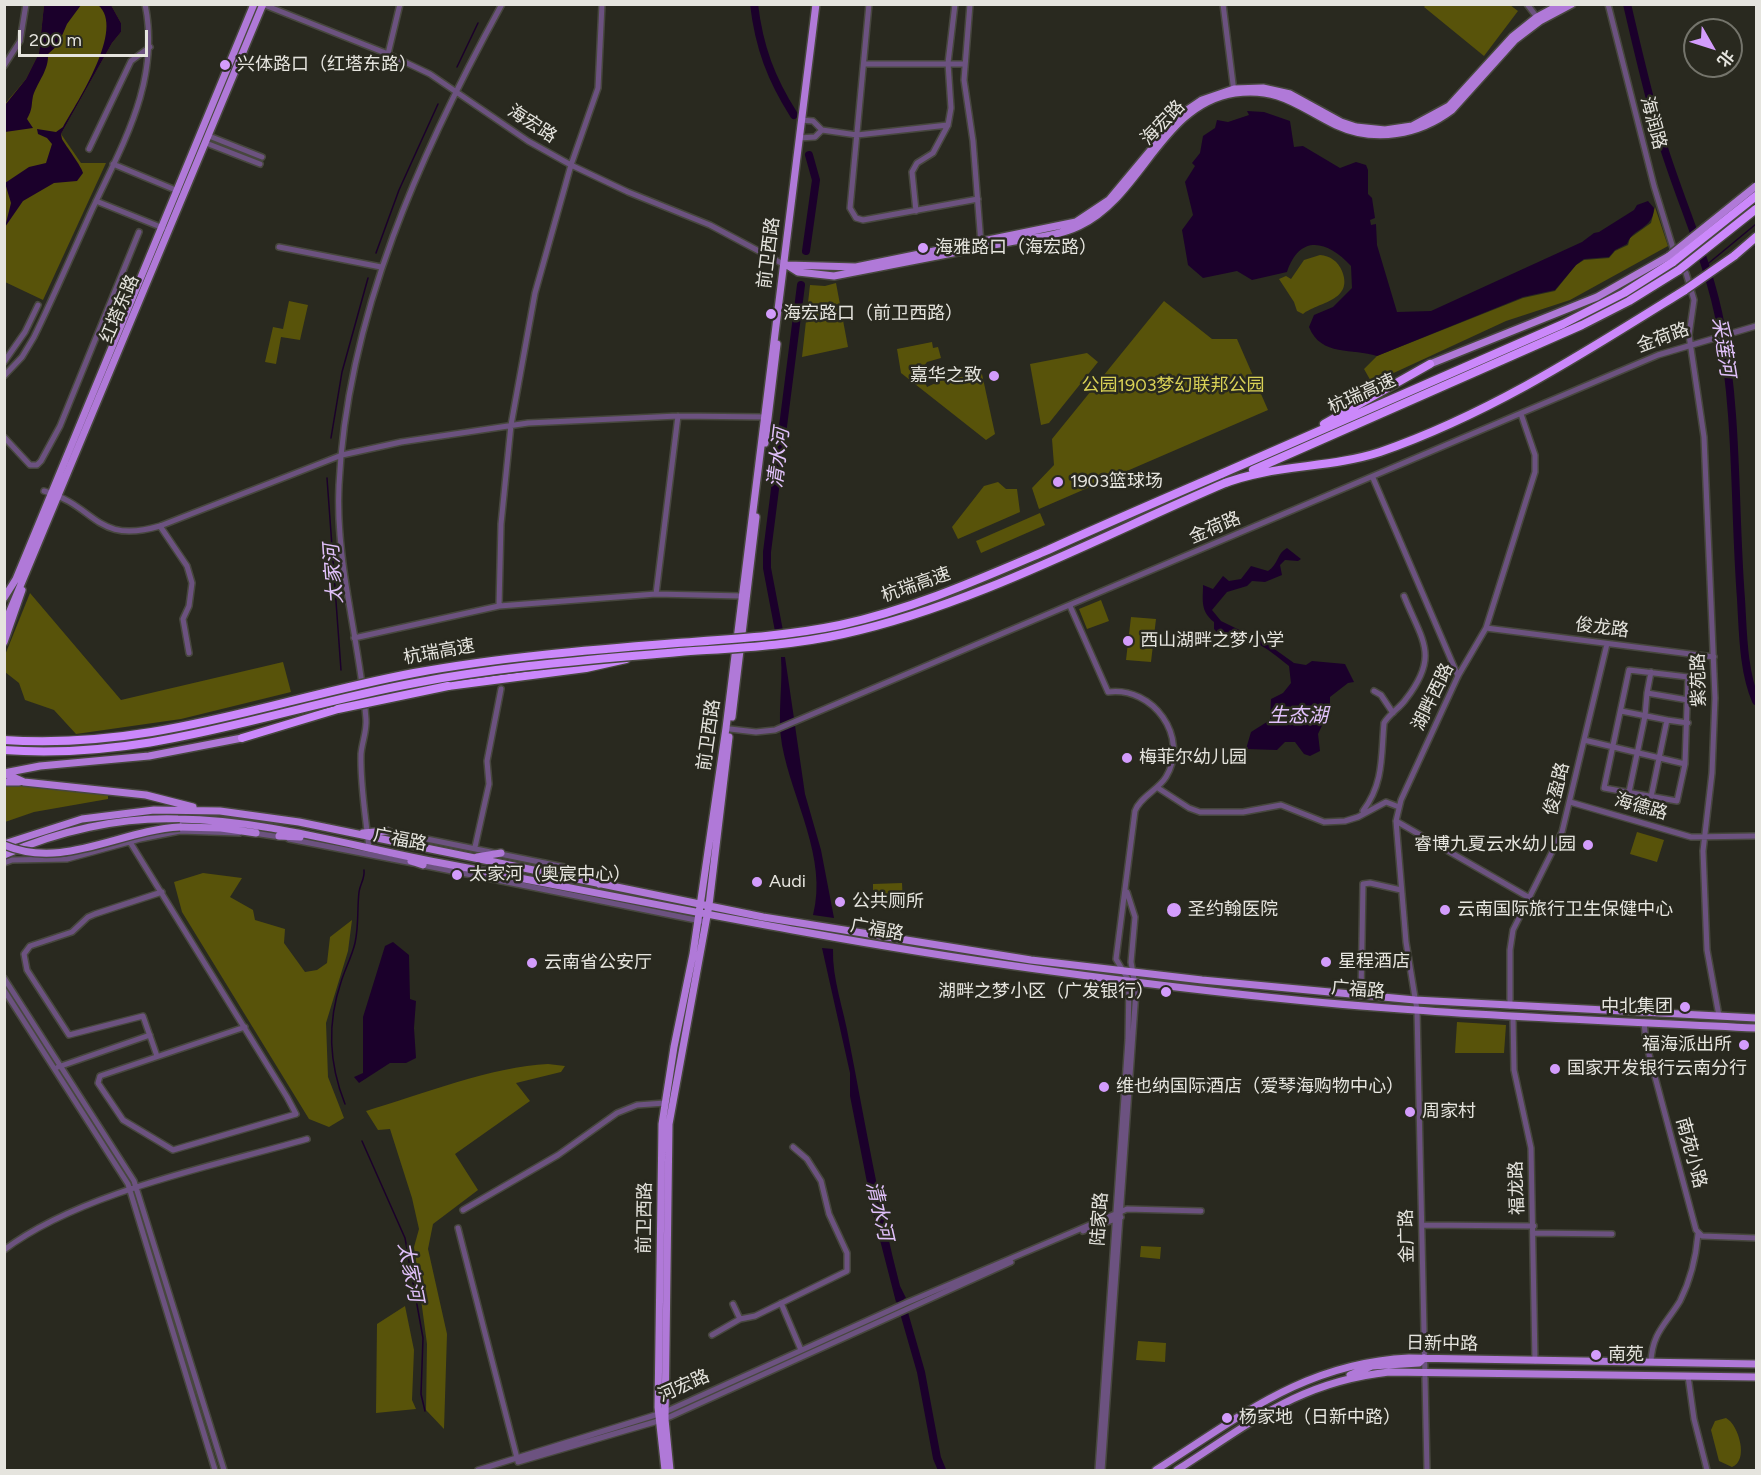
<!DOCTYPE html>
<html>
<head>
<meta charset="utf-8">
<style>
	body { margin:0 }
	#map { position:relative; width:1761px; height:1475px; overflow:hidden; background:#29291f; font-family:Figtree,"Noto Sans SC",sans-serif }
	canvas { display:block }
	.frame { position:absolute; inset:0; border:6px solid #e5e4de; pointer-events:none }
	.north { position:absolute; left:1683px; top:18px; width:60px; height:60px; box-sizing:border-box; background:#29291f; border:2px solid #74746b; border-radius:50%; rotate:129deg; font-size:16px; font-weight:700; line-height:24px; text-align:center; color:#e5e4de }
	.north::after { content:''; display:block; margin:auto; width:21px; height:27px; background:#d39cfc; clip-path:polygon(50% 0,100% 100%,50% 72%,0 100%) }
	.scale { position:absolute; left:18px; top:30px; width:130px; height:27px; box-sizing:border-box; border:3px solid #e5e4de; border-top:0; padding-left:8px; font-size:18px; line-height:21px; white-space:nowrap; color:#e5e4de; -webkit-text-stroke:4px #29291f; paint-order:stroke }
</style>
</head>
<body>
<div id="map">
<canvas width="1761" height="1475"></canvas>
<div class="frame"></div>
<div class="north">北</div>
<div class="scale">200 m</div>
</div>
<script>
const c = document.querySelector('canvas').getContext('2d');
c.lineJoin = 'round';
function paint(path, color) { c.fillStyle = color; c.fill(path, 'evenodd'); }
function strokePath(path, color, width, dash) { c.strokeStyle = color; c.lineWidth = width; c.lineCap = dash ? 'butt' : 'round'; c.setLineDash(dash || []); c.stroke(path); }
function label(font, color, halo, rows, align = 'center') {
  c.font = font + ' Figtree,"Noto Sans SC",sans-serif'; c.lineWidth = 5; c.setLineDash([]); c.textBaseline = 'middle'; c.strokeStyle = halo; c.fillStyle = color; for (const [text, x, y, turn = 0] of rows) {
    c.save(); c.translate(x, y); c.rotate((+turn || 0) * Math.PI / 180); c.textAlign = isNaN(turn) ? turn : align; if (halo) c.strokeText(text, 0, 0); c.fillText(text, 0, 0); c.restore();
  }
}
const green = new Path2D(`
	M44,5H111L121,23V32L112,43L61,134L81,163H106L43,300L5,282L4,105L26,79L39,53Z
	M1426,5H1510L1518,11L1484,56L1424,7Z
	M1655,207L1668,246L1570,300L1506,321L1372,383L1364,369L1377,356L1523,298L1555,291L1576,265L1584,260L1609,258L1615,251L1628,245L1630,238L1651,223Z
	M1320,255C1330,256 1338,261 1342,271C1354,301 1318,302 1303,314L1297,311L1294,302L1279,279L1286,276L1291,279L1304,260Z
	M836,283L848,347L802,357L810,285L825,286Z
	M289,301L308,305L300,340L281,337L276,364L265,362L273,327L283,329Z
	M1164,301L1212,339H1237L1268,410L1039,509L1032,488L1054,465L1052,439Z
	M932,342L933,348L938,347L941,358L927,362L920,371L927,387L942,380L982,374L995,434L986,440L901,373L897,349Z
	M1087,353L1098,362L1049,423L1041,425L1030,364Z
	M998,482L1006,489H1017L1020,512L958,539L952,527L984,486Z
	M1040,513L1045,525L981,553L976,541Z
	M30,593L121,700L283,662L291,692L181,719L76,734L54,710L25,700L19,683L5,672V655Z
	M1101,600L1109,621L1087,629L1079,609Z
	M1131,617L1156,619L1151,662L1126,660Z
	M4,780L13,785L108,795V799L34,812L5,822Z
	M1637,832L1664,840L1657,862L1630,854Z
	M203,873L242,878L230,897L253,910L255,920L285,929L284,943L305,972L317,970L327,963L330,937L352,920L348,951L326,1023L328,1077L344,1118L329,1127L309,1119L182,912L174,882Z
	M902,883L903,905L873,906V884Z
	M1457,1022L1506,1025L1504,1053H1455Z
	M548,1064L565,1066L561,1072L516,1083L530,1101L455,1154L478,1190L433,1224L428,1249L447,1334L444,1429L426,1410L427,1344L414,1247L419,1229L412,1198L390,1129L378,1130L366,1111C419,1095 494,1066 548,1064Z
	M1141,1246L1161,1247L1160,1259L1140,1257Z
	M405,1306L414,1350L412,1400L416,1409L376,1413L377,1324Z
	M1138,1341L1166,1343L1165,1362L1136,1360Z
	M1726,1418C1739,1425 1749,1461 1732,1467L1719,1461L1711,1430L1715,1421Z`);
const water = new Path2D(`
	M44,5H81L67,24L58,45L48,54C49,70 38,81 33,96C31,106 33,108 27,119L33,128L5,132V105L26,79L39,53Z
	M98,5H111L121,23V32L112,43L61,134L62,139C66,146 82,167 83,173L77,181L54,183L23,201L5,227L11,203L5,183L29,167L46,163L52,144L47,138L38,134L37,129L56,132L63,127C77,102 126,28 98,5Z
	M1247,111L1264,112L1290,121L1294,147L1303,146L1340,168L1356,162L1366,165L1368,170V194L1372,198L1375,218L1370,220L1371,225L1376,224L1377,245L1397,312L1431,311L1582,242L1594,233L1599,232L1634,210L1637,205L1648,201L1654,208C1653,230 1633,227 1627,244L1615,250L1609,257L1584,259L1576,265L1555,290L1523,297L1377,356C1353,348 1321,357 1309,327L1314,315L1333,307L1352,288L1351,266C1328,241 1300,233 1287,272L1252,280L1237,271L1203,278L1188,265L1182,230L1193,215L1185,182L1195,166L1192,163L1200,153L1203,136L1215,128L1217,120L1228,122L1249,115Z
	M1287,548L1301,559L1298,561L1285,560L1280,565L1282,575L1265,582L1252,581L1247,586L1227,592L1212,610L1221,621L1266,643L1294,663L1306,665L1312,661L1345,664L1354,682L1348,683L1330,697V709L1318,734L1320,751L1310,756L1304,754L1295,742H1285L1277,750L1246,749L1251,732L1270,720L1271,699L1283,693L1291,683L1289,666C1270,651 1250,633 1224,639L1214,629V622C1200,611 1203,600 1203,585L1213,589L1223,576L1229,581L1241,579L1251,566L1268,571C1278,565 1277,553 1287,548Z
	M781,657H785L805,794L821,850L834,918L813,915C828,858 792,800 782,745C777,716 783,686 781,657Z
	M393,942L409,955L410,999L416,1001L414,1028L416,1058L406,1063H390L359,1083L354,1077L363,1073V1017L385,946Z
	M822,948L833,949C832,979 844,1010 849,1040C865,1122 879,1205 900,1286L906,1298L896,1302L873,1213L850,1096V1073Z`);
const stream = new Path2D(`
	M457,67L478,23
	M376,253L399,190L438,104
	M1729,265L1756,244
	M1704,267L1756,224
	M331,438L342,372L368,278
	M327,478L341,670
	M345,1104C329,1064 327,1023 341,982C345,969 352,956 355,943C359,925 357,909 359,892C360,884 365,879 364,870
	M362,1141L405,1238L423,1338L421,1394L425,1411`);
const river = new Path2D(`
	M754,4C759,47 771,79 794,115
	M1627,4C1638,51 1649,100 1663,145C1682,206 1710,265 1721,327C1738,417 1734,508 1741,599C1743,632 1743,671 1756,701
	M806,251L816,180L809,155
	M779,631L767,568V552L801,285
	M898,1292L921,1372L937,1458L942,1470`);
const minor = new Path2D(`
	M262,4L388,54L430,74L528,141L571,165L628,192L710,225L785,265
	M869,4L850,208L856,218L863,220L978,199
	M970,4L964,80L973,141L981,244
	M1223,4L1234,92
	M1527,4L1539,20
	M1608,4L1654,186L1673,248
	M388,54L400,4
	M864,64H964
	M4,66L20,41L26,4
	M822,130L857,135L948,125
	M209,136L262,157
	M799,138L815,137L822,130L813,121L801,120
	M206,143L260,164
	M89,149L131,61L150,47
	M113,164L178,191
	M96,201L163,228
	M916,211L912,172L917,163L933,153L948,125L951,108L948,63L955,4
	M279,247L381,267
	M1686,273L1694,300L1689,335L1704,437L1715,698L1712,773L1703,851L1707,950L1719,1016
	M4,362L25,332L38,305
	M4,376L22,357L34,337C54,296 72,254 91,212C122,145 161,81 145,4
	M4,437L30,465H37L41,461L60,426L139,232
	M1373,478L1458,676
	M44,491C97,506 95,545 160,526L342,455L401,442L528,423L678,416L767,417
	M160,526L187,566L192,583L189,606L183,619L189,653
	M656,594L678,416
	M499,606L501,524L511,425L535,293L571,165L598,88L602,4
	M1070,606L1108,692C1153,686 1190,737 1166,777C1158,790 1140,797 1135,811L1116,959L1129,981L1128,1040L1098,1470
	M1486,628L1714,657
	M354,638L499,606L656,594L742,596
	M1629,670L1688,677L1685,764L1677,801L1604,788Z
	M1374,691L1381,695L1393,713
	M1647,693L1651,672
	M1621,711L1667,720
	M730,729L756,732L775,730L1658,355L1756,326
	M1584,740L1685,764
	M1158,788L1189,808L1200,812H1243L1281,805L1324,822L1345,821L1358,817L1386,802L1399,807
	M1629,792L1645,716L1647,693L1688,700
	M1651,797L1667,720L1688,723
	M1570,802L1691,837L1756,836
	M1363,811C1384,783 1381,756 1384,723C1390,713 1400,708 1406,699C1440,655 1422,641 1404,596
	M1396,821L1528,897
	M387,831L584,871
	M254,833L280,837
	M289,839L413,863
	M130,842L287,1097L296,1114L173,1150L123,1120L98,1083L100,1076L245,1027
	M475,847L489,784L487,761L501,689
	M369,849C366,818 360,785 361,754C362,742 367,731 366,719C360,642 335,562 339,485C347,315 421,152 502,4
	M4,863L12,860L67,859L140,839L180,831L239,833
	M422,865L706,922
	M4,978L134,1181L224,1470
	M4,990L128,1184L215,1470
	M1361,994L1363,884L1370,883L1401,890
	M1510,1006V950L1513,930L1562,832L1607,644
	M1513,1016L1514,1070L1531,1148L1535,1361
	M1644,1022L1646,1043L1696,1230L1702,1236L1756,1238
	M157,1056L143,1016L69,1035L27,970L24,954L30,946L72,932L88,917L95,914L162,892
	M58,1067L150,1035
	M463,1210L558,1155L617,1113L637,1105L665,1103
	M1422,1225L1534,1226
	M458,1228L517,1458
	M1083,1231L1121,1217
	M1534,1233L1612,1234
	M4,1250C81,1192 214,1166 307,1139
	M781,1303L801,1350
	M733,1304L740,1319
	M712,1335L740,1319L755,1316L847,1271V1253L829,1214L821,1181L807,1159L793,1147
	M1651,1362C1652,1333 1666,1324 1680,1301C1691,1279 1696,1258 1698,1234
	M1688,1376L1694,1419L1707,1470
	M518,1462L665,1419L1011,1262
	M478,1470L665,1412L906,1303L1127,1209L1201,1211
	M1102,1470L1136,991L1131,962L1135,917L1127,892
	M1427,1470L1417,1010L1406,942L1396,821L1401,800L1458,676L1486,628L1535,472V455L1521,414`);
const major = new Path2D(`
	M787,265L798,272L834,276C891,265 947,254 1004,243C1028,238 1056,237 1079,226C1142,197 1161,104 1235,93C1280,87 1299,107 1336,125C1375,143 1419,135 1452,110L1515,40L1540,21L1572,4
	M787,265L856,267L1076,222L1109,200L1180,115L1202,100L1234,89L1263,88L1290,94L1341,122L1356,127L1385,130L1412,126L1449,106L1512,37L1537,17L1561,4
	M1430,364L1597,297L1669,256
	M765,443L777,344
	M4,598L16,579L254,4
	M4,625L263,4
	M4,642L22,590
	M732,717L756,517
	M4,773L40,766L149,756L242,738
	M4,773L24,782L146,795L193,807
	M4,782H19
	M180,827L221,828L256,833
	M363,833L387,831
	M279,836L300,837
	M4,844L82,819L154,810L220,811L299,822L763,917L1031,960L1202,980L1415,1000L1756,1018
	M4,855C57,831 120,817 178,819C267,820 354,847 441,863C637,900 831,941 1029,968C1152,985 1276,1000 1401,1009C1519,1018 1638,1022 1756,1028
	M477,857L501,853
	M411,861L423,865
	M584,871L599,884
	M1350,1375L1372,1366L1419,1363L1424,1358
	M665,1470L658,1407L662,1124L674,1047L693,954L726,728L816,4
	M670,1470L665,1419L669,1124L709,905L729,737
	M1156,1470C1241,1416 1305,1363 1409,1358L1756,1364
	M1177,1470C1251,1423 1298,1382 1389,1372L1756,1377`);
const highway = new Path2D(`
	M1734,256L1756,237
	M1324,424L1430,364
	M1253,470L1582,325L1629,301L1679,270
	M1221,474L1563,324L1624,293L1673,262
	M1220,485C1271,464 1328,469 1380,452C1490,414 1587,351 1685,290
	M448,686L586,668L626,659
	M242,738L338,709`);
const majorBridge = new Path2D(`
	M1669,256L1756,186
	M4,845C64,870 120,830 180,827`);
const highwayBridge = new Path2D(`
	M1673,262L1756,196
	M1679,270L1756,209
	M1685,290L1734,256
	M338,709L448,686
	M4,740C154,750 271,700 414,673C501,657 589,650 677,643C732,639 787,636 840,625C913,609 980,579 1048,550C1105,524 1163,499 1221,474
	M4,750C151,761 274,709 415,683C503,666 591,660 679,652C734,648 789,646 843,634C972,606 1103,535 1225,483`);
const markers = [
	[225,65,6,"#d39cfc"],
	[923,248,6,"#d39cfc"],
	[771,314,6,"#d39cfc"],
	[994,376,6,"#d39cfc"],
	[1058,482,6,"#d39cfc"],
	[1128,641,6,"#d39cfc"],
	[1127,758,6,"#d39cfc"],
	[1588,845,6,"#d39cfc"],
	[457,875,6,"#d39cfc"],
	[757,882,6,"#d39cfc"],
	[840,902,6,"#d39cfc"],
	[1174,910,8,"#d39cfc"],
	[1445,910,6,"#d39cfc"],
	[1326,962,6,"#d39cfc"],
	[532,963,6,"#d39cfc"],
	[1166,992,6,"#d39cfc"],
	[1685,1007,6,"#d39cfc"],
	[1744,1045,6,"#d39cfc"],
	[1555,1069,6,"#d39cfc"],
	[1104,1087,6,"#d39cfc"],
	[1410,1112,6,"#d39cfc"],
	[1596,1355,6,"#d39cfc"],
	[1227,1418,6,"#d39cfc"]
];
const poiNames = [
	["兴体路口（红塔东路）",237,65],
	["海雅路口（海宏路）",935,248],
	["海宏路口（前卫西路）",783,314],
	["嘉华之致",982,376,"right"],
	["1903篮球场",1070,482],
	["西山湖畔之梦小学",1140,641],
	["梅菲尔幼儿园",1139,758],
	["睿博九夏云水幼儿园",1576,845,"right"],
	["太家河（奥宸中心）",469,875],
	["Audi",769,882],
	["公共厕所",852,902],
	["圣约翰医院",1188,910],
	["云南国际旅行卫生保健中心",1457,910],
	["星程酒店",1338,962],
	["云南省公安厅",544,963],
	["湖畔之梦小区（广发银行）",1154,992,"right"],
	["中北集团",1673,1007,"right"],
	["福海派出所",1732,1045,"right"],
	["国家开发银行云南分行",1567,1069],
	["维也纳国际酒店（爱琴海购物中心）",1116,1087],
	["周家村",1422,1112],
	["南苑",1608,1355],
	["杨家地（日新中路）",1239,1418]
];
const streetNames = [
	["海宏路",1163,123,-46],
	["海润路",1653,123,75],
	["海宏路",532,124,33],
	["前卫西路",769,253,-83],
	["红塔东路",120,309,-67],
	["金荷路",1663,338,-20],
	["杭瑞高速",1362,394,-24],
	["金荷路",1215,528,-23],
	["杭瑞高速",916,585,-19],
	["俊龙路",1602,628,7],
	["杭瑞高速",439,652,-10],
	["紫苑路",1699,680,-91],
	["湖畔西路",1433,697,-64],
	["前卫西路",709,735,-82],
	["俊盈路",1557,789,-76],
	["海德路",1641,807,16],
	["广福路",400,840,11],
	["广福路",877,930,10],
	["广福路",1358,990,5],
	["南苑小路",1691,1153,75],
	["福龙路",1517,1188,-92],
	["前卫西路",645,1218,-89],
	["陆家路",1100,1219,-86],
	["金广路",1407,1236,-91],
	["日新中路",1442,1344,1],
	["河宏路",684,1386,-24]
];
const parkNames = [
	["公园1903梦幻联邦公园",1173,386]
];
const waterNames = [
	["采莲河",1723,347,81],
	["清水河",779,458,-83],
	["太家河",334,574,-94],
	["生态湖",1298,716],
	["清水河",879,1211,77],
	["太家河",410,1272,79]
];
paint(green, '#58530a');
paint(water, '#1b002b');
strokePath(stream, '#1b002b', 1.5);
strokePath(river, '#1b002b', 8);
strokePath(minor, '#47473e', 8);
strokePath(major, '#47473e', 10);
strokePath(highway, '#47473e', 11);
strokePath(minor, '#6c5280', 5);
strokePath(major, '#b079d8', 7);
strokePath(highway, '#cb88fb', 8);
strokePath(majorBridge, '#47473e', 10, []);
strokePath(highwayBridge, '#47473e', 11, []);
strokePath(majorBridge, '#b079d8', 7);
strokePath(highwayBridge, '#cb88fb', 8);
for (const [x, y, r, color] of markers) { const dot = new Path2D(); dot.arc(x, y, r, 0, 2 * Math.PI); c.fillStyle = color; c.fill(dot); strokePath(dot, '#29291f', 2); }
label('18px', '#e5e4de', '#29291f', poiNames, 'left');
label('18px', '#e5e4de', '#29291f', streetNames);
label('18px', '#d9d156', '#29291f', parkNames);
label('italic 20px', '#e1c1fb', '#29291f', waterNames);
</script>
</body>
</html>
